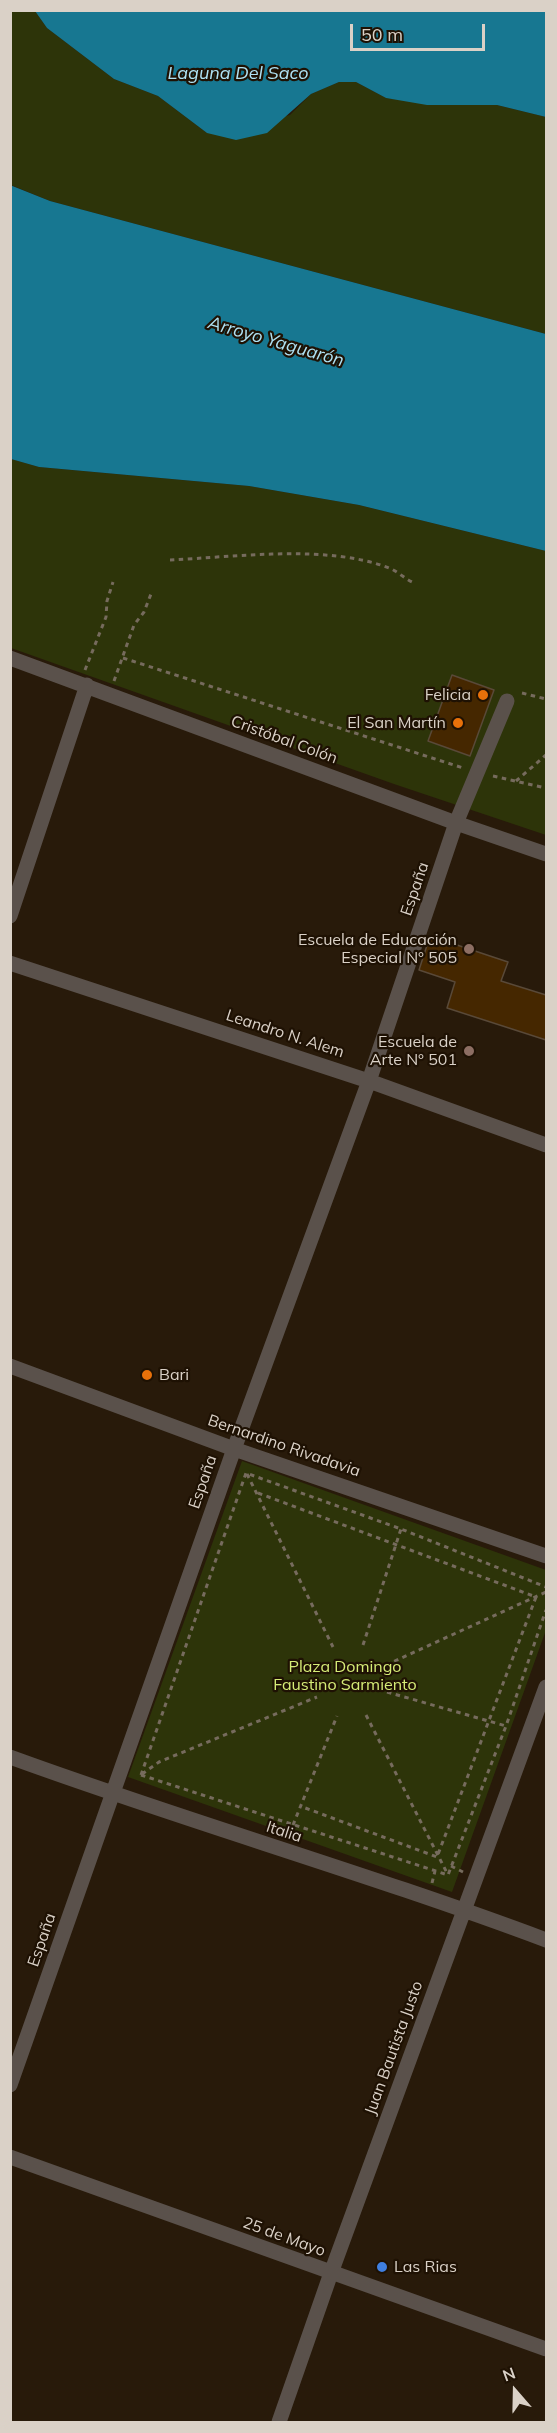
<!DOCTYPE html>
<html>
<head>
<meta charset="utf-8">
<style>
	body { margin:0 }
	#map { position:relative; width:557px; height:2433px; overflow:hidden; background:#281a0a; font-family:Mulish,sans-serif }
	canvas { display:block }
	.frame { position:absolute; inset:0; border:12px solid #dad1c7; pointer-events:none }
	.north { position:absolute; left:485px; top:2361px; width:60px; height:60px; -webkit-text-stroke:4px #1e1103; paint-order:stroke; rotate:340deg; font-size:16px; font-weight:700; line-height:24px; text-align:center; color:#dad1c7 }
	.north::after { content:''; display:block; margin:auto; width:21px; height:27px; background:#dad1c7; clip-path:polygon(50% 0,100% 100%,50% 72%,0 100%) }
	.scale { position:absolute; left:350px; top:24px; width:135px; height:27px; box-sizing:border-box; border:3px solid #dad1c7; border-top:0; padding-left:8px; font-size:18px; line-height:21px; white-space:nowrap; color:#dad1c7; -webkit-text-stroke:4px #1e1103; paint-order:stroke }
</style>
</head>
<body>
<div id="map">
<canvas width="557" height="2433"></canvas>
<div class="frame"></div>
<div class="north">N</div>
<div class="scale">50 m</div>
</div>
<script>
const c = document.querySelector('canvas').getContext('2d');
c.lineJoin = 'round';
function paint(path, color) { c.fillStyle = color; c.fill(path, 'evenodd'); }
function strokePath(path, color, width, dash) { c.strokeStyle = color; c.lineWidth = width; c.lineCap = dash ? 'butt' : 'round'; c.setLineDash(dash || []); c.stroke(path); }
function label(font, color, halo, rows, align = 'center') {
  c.font = font + ' Mulish,sans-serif'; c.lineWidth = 4.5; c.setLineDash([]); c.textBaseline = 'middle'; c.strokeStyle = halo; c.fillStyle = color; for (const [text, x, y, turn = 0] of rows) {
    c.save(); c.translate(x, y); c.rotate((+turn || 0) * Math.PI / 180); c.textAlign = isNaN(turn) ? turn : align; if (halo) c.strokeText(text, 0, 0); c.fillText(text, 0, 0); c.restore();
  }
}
const green = new Path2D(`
	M10,11H35L47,28L114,79L158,96L207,133L290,115L311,94L339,82H356L386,98L497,105L546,117V334L50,201L11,185Z
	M11,459L39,467L249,486L359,505L546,551V835L394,784L11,648Z
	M242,1461L546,1570V1630L452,1892L128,1777Z`);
const water = new Path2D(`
	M35,11H546V117L497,105H427L386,98L356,82H339L311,94L267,133L236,140L207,133L158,96L114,79L47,28Z
	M10,185L50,201L546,334V551L359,505L249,486L39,467L11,459Z`);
const building = new Path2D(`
	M452,675L494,690L470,756L428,741Z
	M430,936L508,962L501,981L546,995V1040L447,1008L455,982L419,970Z`);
const path = new Path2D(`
	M170,560C235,557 328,544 389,568C397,571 404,578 412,582
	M123,658L463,768
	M85,670L106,617L107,601L113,582
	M114,681L134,625L144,612L151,594
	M522,693L546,699
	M493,776L546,788
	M516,781L546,755
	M247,1474L333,1647
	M258,1493L536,1597L437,1857L300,1806
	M363,1645L401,1529
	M386,1665L546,1592
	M387,1692L506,1726
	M366,1715L447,1873
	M142,1774L159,1762L317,1697
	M141,1775L246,1473L401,1529L546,1587
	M141,1775L448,1875L506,1726L546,1610
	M293,1825L337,1716
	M451,1866L463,1872
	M432,1883L435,1871`);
const minor = new Path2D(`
	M10,658L456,823L546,854
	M10,916L87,685
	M10,963L369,1081L546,1145
	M10,1366L234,1449L546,1556
	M10,1757C188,1822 370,1874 546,1940
	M10,2085L234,1449L369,1081L456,823L507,701
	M10,2157L546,2349
	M279,2422L331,2273L546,1687`);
const markers = [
	[483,695,6,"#e8710a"],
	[458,723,6,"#e8710a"],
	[469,949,6,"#8d6e63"],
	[469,1051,6,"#8d6e63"],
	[147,1375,6,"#e8710a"],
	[382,2267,6,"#3f7fe0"]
];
const poiNames = [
	["Felicia",471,695],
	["El San Martín",446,723],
	["Escuela de Educación",457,940],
	["Especial N° 505",457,958],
	["Escuela de",457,1042],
	["Arte N° 501",457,1060],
	["Bari",159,1375,"left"],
	["Las Rias",394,2267,"left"]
];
const streetNames = [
	["Cristóbal Colón",284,740,20],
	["España",415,889,-71],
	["Leandro N. Alem",285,1034,18],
	["Bernardino Rivadavia",284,1446,19],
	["España",203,1482,-71],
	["Italia",284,1832,18],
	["España",42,1940,-71],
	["Juan Bautista Justo",394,2048,-70],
	["25 de Mayo",284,2237,20]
];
const parkNames = [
	["Plaza Domingo",345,1667],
	["Faustino Sarmiento",345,1685]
];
const waterNames = [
	["Laguna Del Saco",238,74],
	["Arroyo Yaguarón",276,342,16]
];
paint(green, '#2d3409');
paint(water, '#177791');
paint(building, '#452700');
strokePath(building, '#594938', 1.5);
strokePath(path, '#766b5d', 3, [4.5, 4.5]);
strokePath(minor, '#5a514b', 15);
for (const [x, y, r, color] of markers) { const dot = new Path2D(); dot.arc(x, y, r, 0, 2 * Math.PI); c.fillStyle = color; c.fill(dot); strokePath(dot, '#1e1103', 2); }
label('16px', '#dad1c7', '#1e1103', poiNames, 'right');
label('16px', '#dad1c7', '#1e1103', streetNames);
label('16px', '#d6ec77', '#1e1103', parkNames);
label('italic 18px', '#afe2f4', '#1e1103', waterNames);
</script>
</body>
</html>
